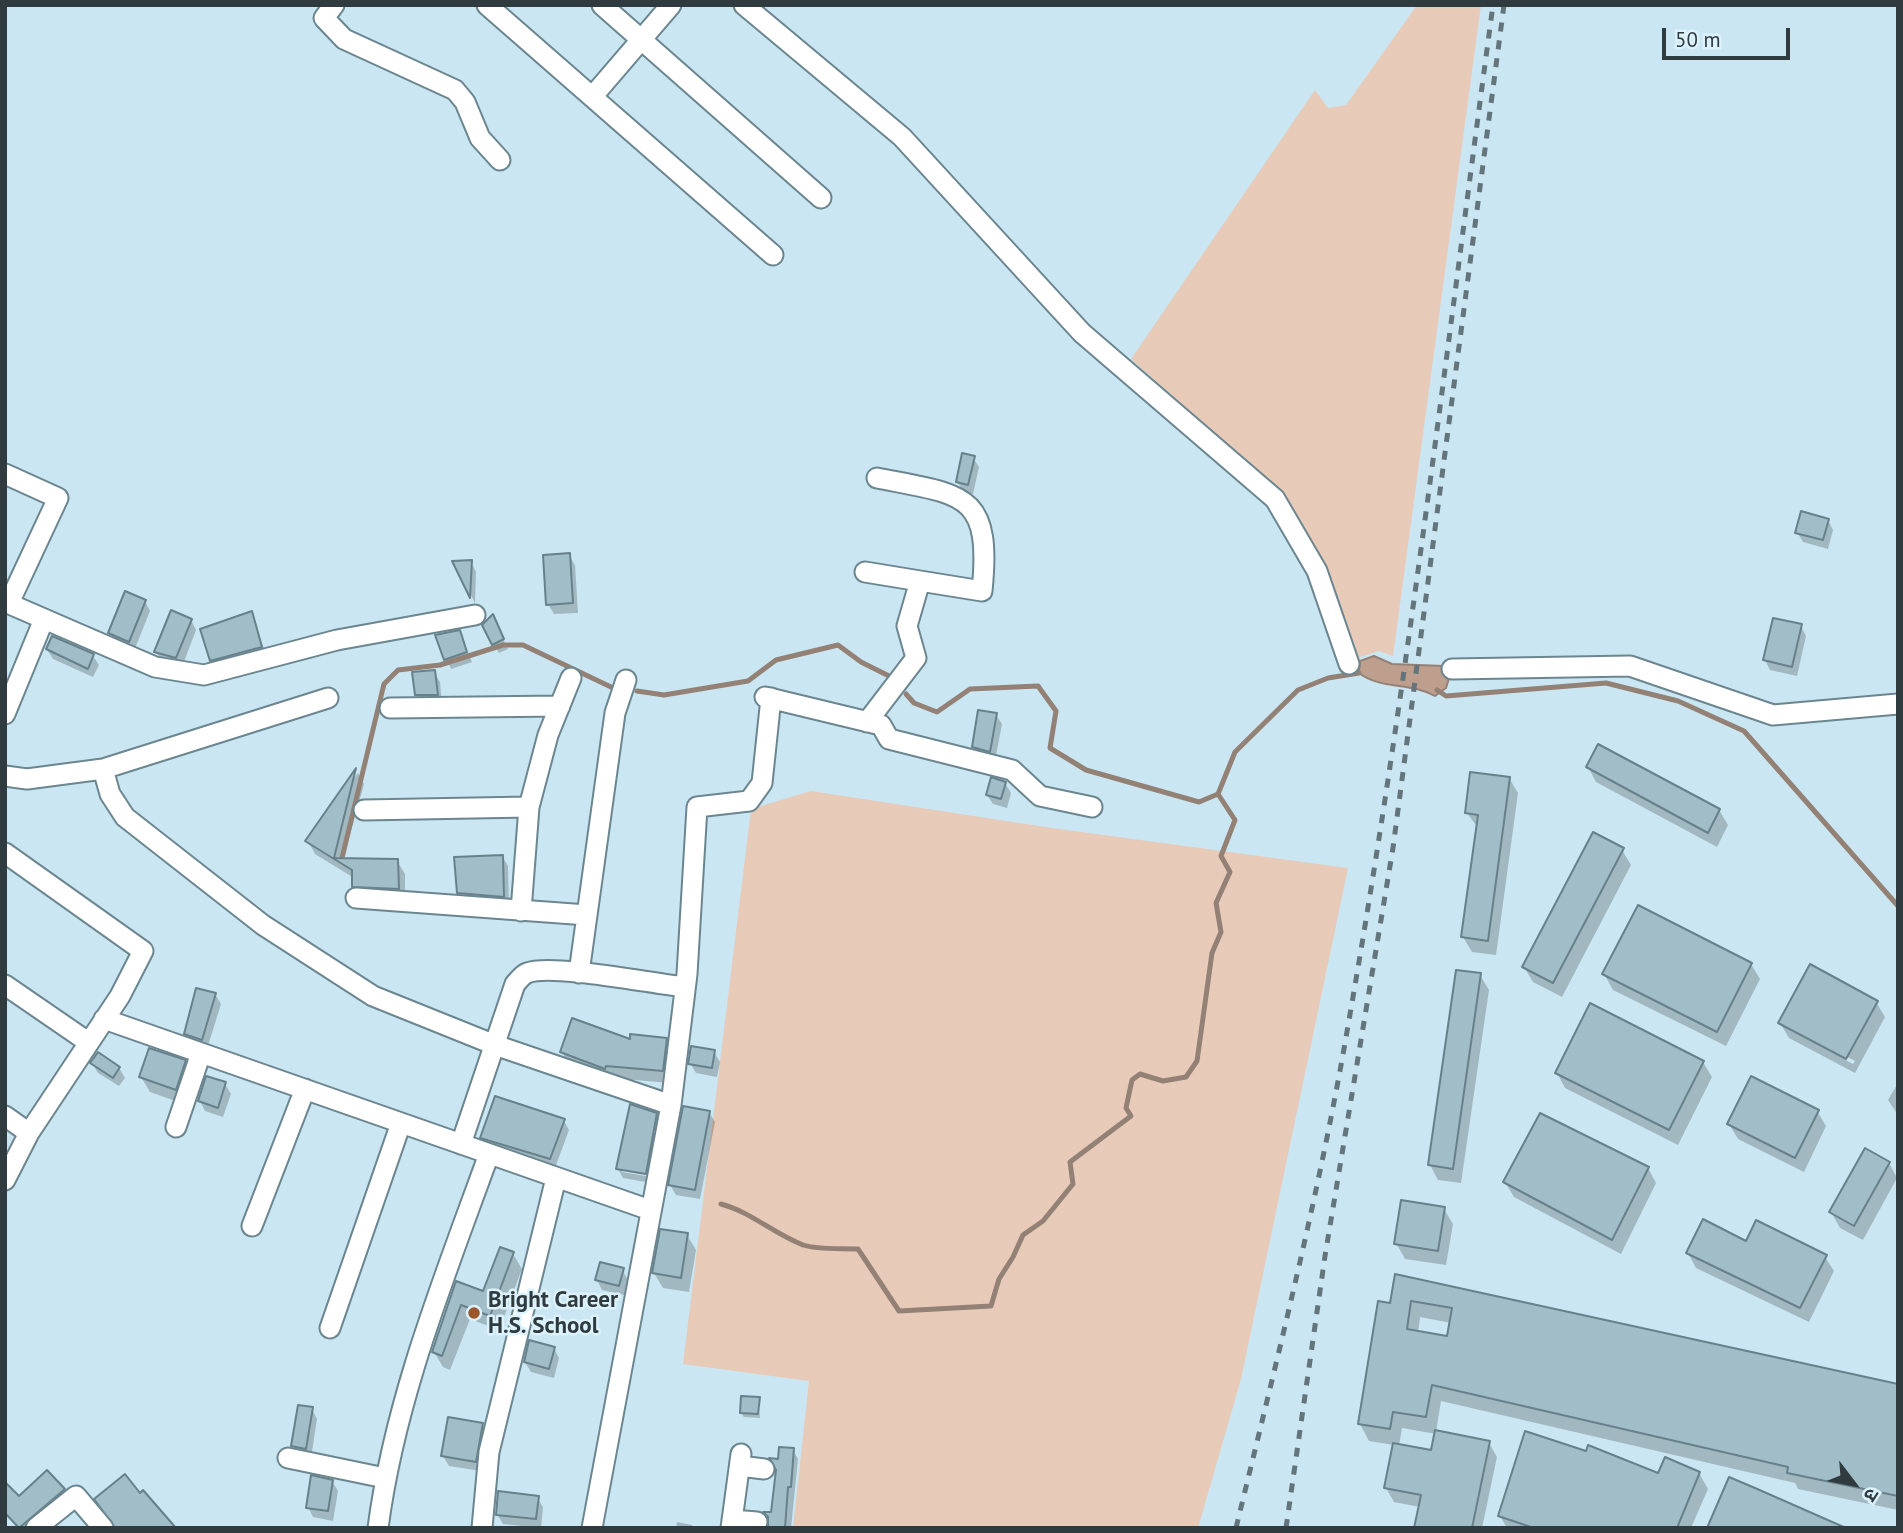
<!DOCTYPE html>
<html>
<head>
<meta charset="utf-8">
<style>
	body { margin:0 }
	#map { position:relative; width:1903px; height:1533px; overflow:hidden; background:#cae6f2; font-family:"PT Sans","Noto Sans Devanagari",sans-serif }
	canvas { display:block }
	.frame { position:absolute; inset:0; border:7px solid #303b3f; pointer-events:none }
	.north { position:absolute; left:1819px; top:1449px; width:70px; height:70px; -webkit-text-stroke:5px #dcf2fc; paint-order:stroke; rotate:122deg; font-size:19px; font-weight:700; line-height:28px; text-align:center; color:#303b3f }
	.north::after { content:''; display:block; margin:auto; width:24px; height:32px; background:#303b3f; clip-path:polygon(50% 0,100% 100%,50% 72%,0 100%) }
	.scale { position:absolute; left:1662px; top:28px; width:128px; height:32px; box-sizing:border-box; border:4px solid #303b3f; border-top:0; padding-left:9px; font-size:21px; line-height:24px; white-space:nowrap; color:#303b3f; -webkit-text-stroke:5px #dcf2fc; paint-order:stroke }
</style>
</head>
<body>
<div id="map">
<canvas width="1903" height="1533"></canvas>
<div class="frame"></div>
<div class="north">उ</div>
<div class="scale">50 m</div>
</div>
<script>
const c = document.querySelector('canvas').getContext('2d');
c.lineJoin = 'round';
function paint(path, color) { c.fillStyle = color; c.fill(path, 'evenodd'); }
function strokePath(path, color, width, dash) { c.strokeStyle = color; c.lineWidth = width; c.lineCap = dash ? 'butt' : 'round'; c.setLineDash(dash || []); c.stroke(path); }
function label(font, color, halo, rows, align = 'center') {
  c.font = font + ' "PT Sans",sans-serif'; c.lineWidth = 5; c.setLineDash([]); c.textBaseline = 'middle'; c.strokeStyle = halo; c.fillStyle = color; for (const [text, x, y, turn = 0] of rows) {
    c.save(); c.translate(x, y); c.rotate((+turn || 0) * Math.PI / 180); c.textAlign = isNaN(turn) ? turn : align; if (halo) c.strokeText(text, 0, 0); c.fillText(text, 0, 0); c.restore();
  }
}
const green = new Path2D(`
	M1417,5H1481L1393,656L1379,651L1357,658L1324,573L1285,496L1131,359L1315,90L1328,108L1346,105Z
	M811,791L1052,828L1348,868L1241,1379L1198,1528H793L809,1381L683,1364L751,809Z`);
const water = new Path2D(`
	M1374,656L1392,664L1444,666L1451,672L1446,688L1435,696C1411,682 1381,690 1359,673L1360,661Z`);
const shadow = new Path2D(`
	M973,458L979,467L973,494L963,491L957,481Z
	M1828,520L1833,530L1828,549L1803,542L1797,532Z
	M569,555L575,565L578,613L554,614L548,604Z
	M471,562L476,572L475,603L455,563Z
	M145,601L150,611L134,651L116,643L110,633Z
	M251,613L267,657L217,670L212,660Z
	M191,620L196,630L182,667L162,661L156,652Z
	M497,626L508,649L499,653L493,644Z
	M1801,626L1806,636L1797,676L1770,670L1765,660Z
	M459,632L472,662L451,669L437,636Z
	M47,649L93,656L99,665L93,677L53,659Z
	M434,672L440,682L442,705H422L417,695Z
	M996,715L1002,724L995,761L979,757L974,747Z
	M1588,767L1719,810L1728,825L1717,847L1596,782Z
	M358,773L364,784L343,860L397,861L405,874V901L361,899L354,886V878L315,854L308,841Z
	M1509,778L1518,793L1496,955L1472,952L1463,937L1478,828L1467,813Z
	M1005,783L1011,793L1007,808L993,804L987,795Z
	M1622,850L1631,865L1562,997L1533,982L1524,967Z
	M502,856L508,866L509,906L464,903L459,893Z
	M1751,964L1760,979L1726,1046L1613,990L1604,974Z
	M1480,975L1489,990L1461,1183L1438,1180L1430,1165Z
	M215,994L221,1004L207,1049L191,1044L186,1034Z
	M1876,1002L1885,1017L1855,1073L1789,1038L1780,1023ZM1791,1027L1855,1061L1853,1064L1791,1031Z
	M666,1039L673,1052L669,1083L612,1078L569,1064L562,1052Z
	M714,1052L720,1062L717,1077L696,1073L690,1063Z
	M184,1062L193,1077L184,1104L150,1092L141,1077Z
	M1703,1062L1712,1077L1678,1145L1565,1088L1557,1073Z
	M92,1063L119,1068L125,1078L119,1086L98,1073Z
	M1898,1083V1115L1888,1100Z
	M225,1084L231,1094L223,1117L205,1111L200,1101Z
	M1817,1111L1826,1126L1804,1172L1738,1139L1729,1124Z
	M709,1112L715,1122L700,1199L676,1195L670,1185Z
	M656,1115L662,1125L652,1174L622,1168V1172L652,1177L651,1183L623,1178L618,1169Z
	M564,1121L569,1130L555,1168L488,1147L482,1137Z
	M1889,1163L1897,1178L1863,1240L1840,1228L1831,1212Z
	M1648,1168L1656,1183L1621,1254L1514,1197L1505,1182Z
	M1444,1209L1453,1224L1446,1265L1405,1259L1396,1243Z
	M687,1235L696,1250L689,1292L663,1288L654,1273Z
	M1747,1243L1825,1257L1834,1271L1809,1322L1696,1268L1688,1253Z
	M513,1254L522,1269L499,1330L470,1319L450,1370L443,1367L434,1352L457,1283L484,1293Z
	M622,1270L628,1280L624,1295L602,1290L597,1280Z
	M1396,1276L1898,1386V1510L1798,1489L1795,1483L1441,1401L1436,1432L1489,1443L1497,1457L1482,1528H1416L1420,1507L1394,1502L1386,1488L1394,1445L1369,1441L1360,1424ZM1420,1317L1451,1323L1448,1338L1418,1333ZM1402,1428L1436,1434L1432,1452L1399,1446Z
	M554,1348L559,1358L554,1378L531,1372L525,1362Z
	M758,1399L760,1418L744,1417L741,1413Z
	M312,1409L317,1419L311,1458L299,1456L293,1446Z
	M482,1425L488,1434L481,1471L449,1466L443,1456Z
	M793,1450L798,1459L791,1528H770L780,1460Z
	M1699,1473L1708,1489L1691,1528H1507L1500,1516L1659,1475Z
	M332,1481L338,1491L333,1521L313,1517L308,1507Z
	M5,1484L19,1499L63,1490L69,1500L34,1528H18L5,1514Z
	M537,1497L543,1507L541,1528L503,1524L497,1514Z
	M677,1522L692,1525L694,1528H676Z`);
const stream = new Path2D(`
	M1437,690L1446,696L1606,683L1678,701L1744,731L1898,906
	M637,691L664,695L748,681L776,660L838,645L861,662L889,676
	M906,694L914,703L937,712L970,689L1038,686L1056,711L1050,748L1086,770L1199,802L1218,794L1235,752L1298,690L1328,678L1359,673
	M342,858L384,684L398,670L440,665L503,645H523L611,687
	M721,1204C751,1212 774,1234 803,1245C818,1250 841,1248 858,1249L899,1311L991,1306L999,1279L1013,1257L1023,1235L1043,1221L1073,1184L1070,1162L1131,1116L1126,1108L1132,1080L1140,1074L1163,1081L1186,1077L1197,1061L1212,953L1221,932L1216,903L1230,872L1221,856L1235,820L1218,794`);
const building = new Path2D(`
	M962,453L975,456L968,485L956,482Z
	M1801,511L1829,519L1823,540L1795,533Z
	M570,553L573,603L546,605L543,555Z
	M472,560L470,598L452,561Z
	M125,591L146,600L129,642L108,633Z
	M171,610L192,619L176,658L154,652Z
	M252,611L262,647L210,661L200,629Z
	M493,614L504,639L492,645L482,625Z
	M1773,618L1802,624L1792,667L1763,660Z
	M460,630L467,652L444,660L435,635Z
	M52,636L94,654L88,669L46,649Z
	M435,670L438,695H415L412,672Z
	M978,710L997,713L990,752L972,747Z
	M1598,744L1720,809L1708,833L1586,767Z
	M356,768L334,858L398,859L399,889L352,887V870L305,841Z
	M1470,772L1510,777L1488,941L1461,937L1478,815L1465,813Z
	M991,777L1006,782L1001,799L986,795Z
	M1593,832L1624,848L1553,983L1522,967Z
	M503,855L504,897L457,893L454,857Z
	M1638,905L1752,963L1717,1032L1602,974Z
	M1810,964L1878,1001L1846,1059L1778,1023Z
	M1456,970L1481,973L1453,1169L1428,1165Z
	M196,988L216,993L202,1040L184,1034Z
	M1590,1003L1704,1061L1669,1130L1555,1073Z
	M572,1018L630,1039V1034L667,1038L663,1071L606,1066L605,1069L560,1052Z
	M691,1046L715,1050L712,1068L688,1064Z
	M149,1048L186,1060L176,1090L139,1077Z
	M98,1052L120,1067L113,1078L90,1063Z
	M206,1076L226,1082L218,1108L198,1101Z
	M1751,1076L1819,1110L1795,1158L1727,1124Z
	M495,1096L565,1119L550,1159L480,1138Z
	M630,1104L657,1113L646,1174L616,1169Z
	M683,1106L710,1111L695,1190L668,1185Z
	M1540,1113L1649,1167L1612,1240L1503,1182Z
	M1865,1148L1890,1162L1854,1226L1829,1212Z
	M1401,1200L1445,1207L1438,1251L1394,1244Z
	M1703,1219L1746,1241L1756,1220L1827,1255L1800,1308L1686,1253Z
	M660,1229L688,1233L681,1278L652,1273Z
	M500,1247L514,1252L490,1316L461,1305L442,1356L432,1352L456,1281L483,1291Z
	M600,1262L624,1268L619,1286L595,1280Z
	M1395,1274L1898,1384V1496L1787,1473L1788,1467L1432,1385L1426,1417L1393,1412L1390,1429L1358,1424L1378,1301L1390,1303ZM1411,1301L1452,1308L1447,1336L1407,1329Z
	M529,1340L555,1347L549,1369L524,1362Z
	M741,1396L760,1397L758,1414L740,1413Z
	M298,1405L313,1407L306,1449L291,1446Z
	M448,1417L483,1423L476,1462L441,1456Z
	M1435,1430L1490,1441L1472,1528H1414L1421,1495L1384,1488L1393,1443L1431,1450Z
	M1525,1431L1586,1451L1588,1445L1658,1473L1665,1457L1700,1472L1677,1528H1534L1498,1516Z
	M779,1447L794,1448L791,1487H788L785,1528H768V1517L763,1512H771L776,1470L769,1458L778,1459Z
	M47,1470L65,1489L19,1528L5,1513V1482L19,1496Z
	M125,1474L140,1493L143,1490L176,1528H115L94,1499Z
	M311,1475L333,1480L328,1511L306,1508Z
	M1729,1477L1755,1488L1846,1528H1707Z
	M498,1491L539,1496L536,1519L496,1515Z`);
const street = new Path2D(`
	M334,5L324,18L344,39L455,90L465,102L480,138L500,160
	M487,5L773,255
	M602,5L821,198
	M744,5L902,137L1082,333L1275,499L1317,571L1349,664
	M592,97L671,5
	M5,474L58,498L9,603
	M877,478C964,495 992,492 982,591L920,581
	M865,572L920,581L907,626L916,658L867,722
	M5,602L155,667L204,675L337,640L475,615
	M1452,669L1630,666L1773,715L1898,704
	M765,697L881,725L889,739L1012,770L1040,796L1092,807
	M390,708L560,706
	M5,714L44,619
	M103,769L110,794L125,817L263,925L373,996L495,1045L671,1105
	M5,776L27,779L103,769L328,698
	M364,810L529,807
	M5,853L143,951L120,996L29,1133L5,1180
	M356,898L587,915
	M521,911L529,807L548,735L571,678
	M579,973L615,713L626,680
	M5,985L88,1042
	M104,1019L650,1210
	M5,1116L29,1133
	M176,1127L201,1053
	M461,1144L515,984C519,980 522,975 527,973C551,963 653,984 685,987
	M252,1226L305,1089
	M330,1328L401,1123
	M288,1458L385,1478
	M740,1466L764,1469
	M732,1520L757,1522
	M36,1528L76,1496L103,1528
	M378,1528C395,1398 445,1276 489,1154
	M482,1528L489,1452L556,1178
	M592,1528L671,1105L687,974L697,807L749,801L762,783L771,698
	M731,1528L741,1454`);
const rail = new Path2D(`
	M1236,1528C1277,1359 1320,1191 1349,1020C1408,683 1447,344 1493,5
	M1286,1528L1325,1256L1393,848L1504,5`);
const markers = [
	[474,1313,7,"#9b572a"]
];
const poiNames = [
	["Bright Career",488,1300],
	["H.S. School",488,1326]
];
paint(green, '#e8cab9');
paint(water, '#be9f8d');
strokePath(water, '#938176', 2);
paint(shadow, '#0003');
strokePath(stream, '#938176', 5);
paint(building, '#a1bdc8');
strokePath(building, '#67818b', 2);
strokePath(street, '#6c8690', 23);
strokePath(street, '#fff', 19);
strokePath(rail, '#63747a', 5, [9, 9]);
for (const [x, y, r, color] of markers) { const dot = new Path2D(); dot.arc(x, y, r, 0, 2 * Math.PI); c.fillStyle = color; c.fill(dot); strokePath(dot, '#dcf2fc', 2.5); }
label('bold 23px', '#303b3f', '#dcf2fc', poiNames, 'left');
</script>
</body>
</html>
